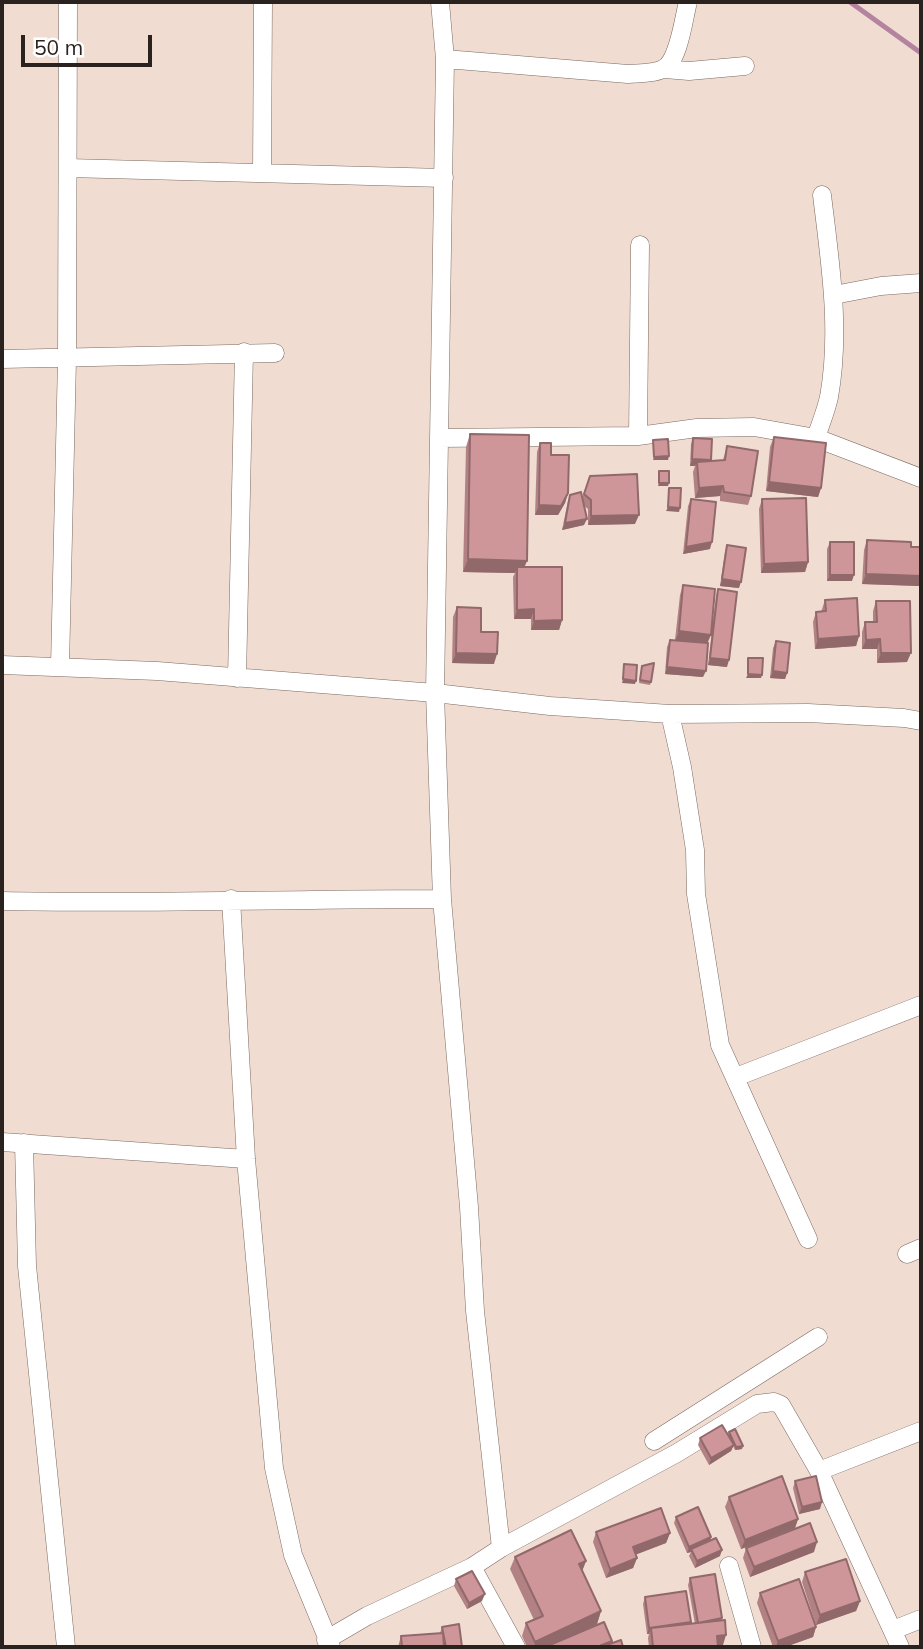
<!DOCTYPE html>
<html>
<head>
<meta charset="utf-8">
<style>
	body { margin:0 }
	#map { position:relative; width:923px; height:1649px; overflow:hidden; background:#f1dcd2; font-family:Mulish,sans-serif }
	canvas { display:block }
	.frame { position:absolute; inset:0; border:4px solid #2a221f; pointer-events:none }
	.scale { position:absolute; left:21px; top:35px; width:131px; height:32px; box-sizing:border-box; border:4px solid #2a221f; border-top:0; padding-left:9px; font-size:21px; line-height:24px; white-space:nowrap; color:#2a221f; -webkit-text-stroke:5px #fff; paint-order:stroke }
</style>
</head>
<body>
<div id="map">
<canvas width="923" height="1649"></canvas>
<div class="frame"></div>
<div class="scale">50 m</div>
</div>
<script>
const c = document.querySelector('canvas').getContext('2d');
c.lineJoin = 'round';
function strokePath(path, color, width, dash) { c.strokeStyle = color; c.lineWidth = width; c.lineCap = dash ? 'butt' : 'round'; c.setLineDash(dash || []); c.stroke(path); }
function paint(path, color) { c.fillStyle = color; c.fill(path, 'evenodd'); }
const stream = new Path2D(`
	M850,2L921,53`);
const street = new Path2D(`
	M440,2L445,59L435,693L442,899L469,1207L475,1311L501,1548
	M445,59L628,74C639,73 653,74 663,69C678,62 683,23 687,6
	M665,69L689,71L745,66
	M68,168L444,178
	M262,173L263,2
	M834,295L881,286L921,283
	M2,359L275,353
	M638,436L640,245
	M439,438L638,436L697,428L754,427L816,438L921,478
	M816,438C820,425 826,411 829,397C841,330 830,262 822,195
	M2,665L157,671L435,693L550,706L670,714L808,713L904,718L921,721
	M60,667L67,359L68,2
	M237,678L244,352
	M670,714L682,767L695,850L696,894L720,1045L808,1239
	M231,899L246,1159L274,1468L293,1555L331,1647
	M2,901C148,904 295,899 442,899
	M736,1077L921,1005
	M2,1142L246,1159
	M24,1143L27,1266L66,1647
	M907,1254L921,1248
	M654,1441L818,1337
	M819,1471L921,1431
	M729,1566L752,1647
	M472,1567L516,1647
	M893,1630L921,1619
	M326,1640L367,1616L472,1567L501,1548L677,1453L757,1404L774,1402L781,1405L819,1471L900,1647`);
const wall = new Path2D(`
	M470,434L524,567L562,620L559,630H531V619H514L513,577L515,573L463,572L466,447Z
	M774,437L821,488L818,497L766,491L770,447Z
	M693,438L711,461L723,460L727,446L751,496L748,505L720,501V496L695,498L693,472L695,466H690L691,444Z
	M540,443L551,455L568,493L565,503L558,515H535L537,452Z
	M590,476L635,524L588,525V509L584,506V525L562,530L568,501L570,495L582,498Z
	M691,499L710,549L683,554L688,506Z
	M762,499L808,562L805,572L761,573L759,509Z
	M867,540L911,547H921V579L919,586L862,584L864,550Z
	M830,542L852,581H827V549Z
	M727,545L739,588L720,586L725,552Z
	M683,585L708,643L703,677L665,674L667,647L670,640H675L680,595Z
	M718,589L727,667L708,665L716,596Z
	M825,600L859,636L856,646L815,649L813,622L816,612H821Z
	M876,601L907,662L877,663V649H862V632L865,622H873V611Z
	M457,607L481,632L494,664L452,663L453,617Z
	M776,641L787,673L785,679L770,678L773,648Z
	M642,666L651,682L650,685L639,683Z
	M729,1432L742,1449L735,1450L733,1446L731,1451L709,1465L698,1445L700,1438L728,1435Z
	M795,1481L820,1509L799,1514L793,1488Z
	M729,1497L798,1519L795,1528L741,1549L725,1507Z
	M676,1517L711,1537L710,1541L720,1556L695,1568L689,1556L691,1552L687,1553L674,1523Z
	M596,1532L670,1533L666,1543L635,1555L637,1558L633,1568L606,1578L593,1542Z
	M746,1548L814,1552L750,1577L743,1558Z
	M515,1557L586,1561L582,1571L601,1611L597,1624L569,1637L612,1641L611,1644L623,1647H527L522,1636L526,1623L534,1620L510,1569Z
	M805,1572L860,1601L856,1611L816,1625L802,1582Z
	M690,1578L722,1618L721,1621L723,1645H718V1647H649L648,1638L649,1634H647L643,1604L645,1597L690,1624H695L688,1585Z
	M456,1579L482,1601L467,1609L454,1586Z
	M760,1593L816,1627L813,1637L785,1647H773L757,1603Z
	M442,1627L462,1647H398L401,1636L440,1633Z`);
const shadedWall = new Path2D(`
	M669,456L668,460H653L654,457Z
	M692,459L711,460L697,466V462L695,466H690Z
	M769,482L821,488L818,497L766,491Z
	M659,483H669L668,486H658Z
	M723,486L720,496L695,498L699,488Z
	M568,493L565,503L558,515H535L539,505Z
	M668,507L680,508L679,512L666,511Z
	M639,515L635,524L588,525L591,516Z
	M587,519L584,525L562,530L565,523Z
	M712,542L710,549L683,554L686,547Z
	M468,559L527,561L522,573L517,567L515,573L463,572Z
	M808,562L805,572L761,573L764,564Z
	M866,574L921,576V579L919,586L862,584Z
	M830,575H854L852,581H827Z
	M722,579L741,582L739,588L720,586Z
	M534,609L531,619H514L517,610Z
	M562,620L559,630H531L534,621Z
	M679,631L711,635L707,644L675,641Z
	M859,636L856,646L815,649L818,639Z
	M880,639L877,649H862L866,640Z
	M456,653L497,654L494,664L452,663Z
	M881,653H911L907,662L877,663Z
	M710,658L729,660L727,667L708,665Z
	M667,667L706,671L703,677L665,674Z
	M773,671L787,673L785,679L770,678Z
	M748,674L762,675L761,678H746Z
	M623,679L636,681L635,684L622,683Z
	M734,1445L731,1451L709,1465L711,1458Z
	M743,1446L742,1449L735,1450L736,1447Z
	M822,1502L820,1509L799,1514L802,1507Z
	M798,1519L795,1528L741,1549L745,1540Z
	M670,1533L666,1543L629,1557L633,1547Z
	M711,1537L709,1544L691,1549V1552L687,1553L689,1547Z
	M817,1542L814,1552L750,1577L754,1567Z
	M722,1550L720,1556L695,1568L697,1561Z
	M637,1558L633,1568L606,1578L610,1569Z
	M586,1561L581,1574L579,1564Z
	M485,1594L482,1601L467,1609L469,1603Z
	M860,1601L856,1611L816,1625L820,1615Z
	M601,1611L597,1624L547,1647H534L535,1642Z
	M691,1622L689,1628H651L649,1634H647L649,1628Z
	M816,1627L813,1637L785,1647H776L778,1641Z
	M726,1635L723,1645L714,1646L717,1636Z`);
const building = new Path2D(`
	M470,434L529,435L527,561L468,559Z
	M774,437L826,443L821,488L769,482Z
	M693,438L712,439L711,460L692,459Z
	M668,439L669,456L654,457L653,440Z
	M540,443H551V455H569L568,493L561,506L539,505Z
	M727,446L758,451L751,496L724,492L723,486L699,488L697,462L725,460Z
	M659,471H669V483H659Z
	M637,474L639,515L591,516V500L584,494L590,476Z
	M669,488H681L680,508L668,507Z
	M581,492L587,519L565,523L570,495Z
	M806,498L808,562L764,564L762,499Z
	M691,499L716,502L712,542L686,547Z
	M867,540L911,542V547H921V576L866,574Z
	M830,542H854V575H830Z
	M727,545L746,548L741,582L722,579Z
	M517,567H562V620L534,621V609L517,610Z
	M683,585L715,589L711,635L679,631Z
	M718,589L737,592L729,660L710,658Z
	M857,598L859,636L818,639L816,612L826,611L825,600Z
	M876,601H910L911,653H881L880,639L866,640L865,622H877Z
	M457,607L481,608V632H498L497,654L456,653Z
	M670,640L708,643L706,671L667,667Z
	M776,641L790,643L787,673L773,671Z
	M748,658H763L762,675L748,674Z
	M654,663L651,682L640,680L642,666Z
	M624,664L637,665L636,681L623,679Z
	M722,1425L734,1445L711,1458L700,1438Z
	M735,1429L743,1446L736,1447L729,1432Z
	M782,1476L798,1519L745,1540L729,1497Z
	M816,1476L822,1502L802,1507L795,1481Z
	M698,1507L711,1537L689,1547L676,1517Z
	M661,1508L670,1533L633,1547L637,1558L610,1569L596,1532Z
	M810,1523L817,1542L754,1567L746,1548Z
	M571,1530L586,1561L579,1564L601,1611L535,1642L526,1623L543,1616L515,1557Z
	M716,1538L722,1550L697,1561L691,1549Z
	M846,1559L860,1601L820,1615L805,1572Z
	M472,1571L485,1594L469,1603L456,1579Z
	M715,1574L722,1618L698,1623L690,1578Z
	M799,1579L816,1627L778,1641L760,1593Z
	M686,1591L691,1622L649,1628L645,1597Z
	M725,1620L726,1635L717,1636L718,1647H653L651,1628Z
	M604,1622L612,1641L597,1647H545Z
	M459,1624L462,1647H446L442,1627Z
	M443,1633L444,1647H402L401,1636Z
	M621,1640L623,1647H601Z`);
strokePath(stream, '#b3839f', 5);
strokePath(street, '#7b6960', 19);
strokePath(street, '#fff', 18);
paint(wall, '#b28184');
paint(shadedWall, '#91696b');
paint(building, '#cf9699');
strokePath(building, '#91696b', 2);
</script>
</body>
</html>
